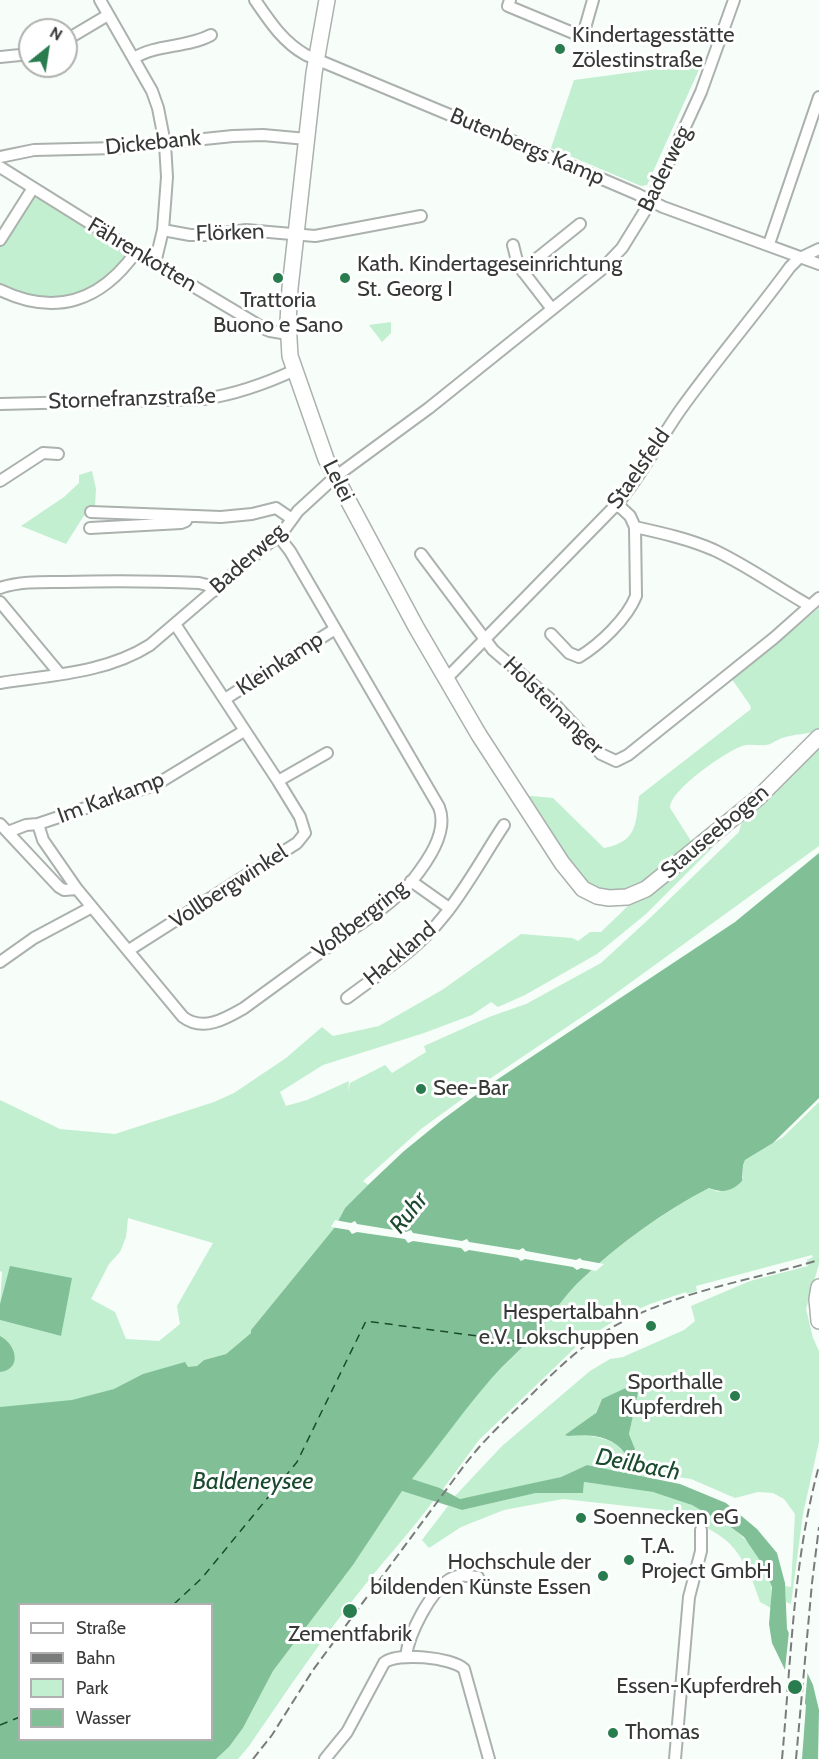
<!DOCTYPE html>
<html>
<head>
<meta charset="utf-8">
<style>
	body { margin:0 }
	#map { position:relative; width:819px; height:1759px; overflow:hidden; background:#f7fdf9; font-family:Cabin,sans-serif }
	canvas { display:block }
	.legend { position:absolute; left:18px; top:1603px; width:195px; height:138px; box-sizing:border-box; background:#fff; border:2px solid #afb0af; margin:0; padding:8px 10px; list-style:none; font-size:18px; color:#373937 }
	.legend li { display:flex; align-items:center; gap:12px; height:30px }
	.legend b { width:30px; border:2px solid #afb0af }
	.north { position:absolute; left:18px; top:18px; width:60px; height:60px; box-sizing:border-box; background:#fff; border:2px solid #afb0af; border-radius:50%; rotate:30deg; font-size:16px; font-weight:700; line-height:24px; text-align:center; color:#373937 }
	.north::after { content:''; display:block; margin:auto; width:21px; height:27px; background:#297c4e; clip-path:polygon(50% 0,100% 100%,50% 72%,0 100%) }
</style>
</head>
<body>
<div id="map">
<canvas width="819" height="1759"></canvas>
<ul class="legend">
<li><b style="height:8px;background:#fff"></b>Straße</li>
<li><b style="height:8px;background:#797c7a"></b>Bahn</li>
<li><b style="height:16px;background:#c1efd0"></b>Park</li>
<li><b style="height:16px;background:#81c097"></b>Wasser</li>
</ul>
<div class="north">N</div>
</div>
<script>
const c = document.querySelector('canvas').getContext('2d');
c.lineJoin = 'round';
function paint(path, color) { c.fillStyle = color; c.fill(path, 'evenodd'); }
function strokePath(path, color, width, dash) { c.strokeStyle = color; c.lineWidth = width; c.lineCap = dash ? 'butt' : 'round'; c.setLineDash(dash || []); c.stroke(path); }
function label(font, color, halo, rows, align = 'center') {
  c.font = font + ' Cabin,sans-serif'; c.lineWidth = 6; c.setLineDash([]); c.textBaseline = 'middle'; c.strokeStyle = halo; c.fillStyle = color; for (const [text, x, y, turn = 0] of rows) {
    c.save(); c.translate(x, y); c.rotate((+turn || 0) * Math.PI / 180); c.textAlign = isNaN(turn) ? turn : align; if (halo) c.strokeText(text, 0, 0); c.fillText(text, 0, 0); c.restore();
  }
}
const green = new Path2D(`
	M702,63L647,185L641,186L551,148L574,80Z
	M33,188L136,252L92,294L51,302L0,288V240Z
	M391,322V333L382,342L369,325Z
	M92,471L96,489L95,506H90L66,544L21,526L64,497L79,483V475Z
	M819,608V731C807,734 794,734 782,738C776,740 771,745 765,745C757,746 750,743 742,746C725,752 670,790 670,808L693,844L636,887C618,896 600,891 583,881L520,795L553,798L604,848C637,842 636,824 639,796L751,709L750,705L731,678L770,649Z
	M819,746V846L601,1004L491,1078L421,1129L363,1181L368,1185L345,1208L335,1227L251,1330L252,1332L226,1354L204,1360L197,1366L112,1390L0,1487V1320L61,1336L0,1304L2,1272L0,1271V1100L60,1129L115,1134L214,1102L234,1093L286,1058L322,1027L333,1036L379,1026L442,990L521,934L572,938L578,941L590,932H601L630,904L729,831L646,914L597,954L525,995L498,1007L491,1002L472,1015L424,1033L323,1065L280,1092L286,1106L307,1100L349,1081L348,1092L350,1083L385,1065L392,1073L426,1052L424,1046L489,1017L526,1004L601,963L650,918L739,832L742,821ZM128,1218L213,1243L177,1306L180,1324L159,1341L126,1339L115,1312L91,1299L109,1264L120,1252L126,1237Z
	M819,1102V1264L806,1309L813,1338L819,1351V1442L803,1514L791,1604L786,1602L785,1586L791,1587L795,1514L784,1499L773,1493L758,1492L735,1498L691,1479L646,1472L645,1477L587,1465L561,1477L487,1495L460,1499L455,1496L502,1446L590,1371L610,1359L623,1357L684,1330L695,1321L691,1306L750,1281L808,1266L807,1260L813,1257L812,1255L696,1286L697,1291L687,1294L686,1292L650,1304L617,1319L580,1343L479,1440L443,1489L411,1479C438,1446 462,1411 491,1379C505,1364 521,1349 536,1334C552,1316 565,1294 583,1278C620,1243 664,1212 709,1188L718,1192L743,1178V1165L745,1160L783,1137ZM638,1393L629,1434L635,1449L626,1455C616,1440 602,1438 585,1435L602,1399Z
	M584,1482C606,1486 630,1487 653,1492C700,1503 760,1533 771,1585C772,1592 771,1601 771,1608L760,1602C754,1583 744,1558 730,1544C718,1531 681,1514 664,1510L563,1499L504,1510L461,1527L429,1548L422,1540L448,1506L462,1510L536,1493H583Z
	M402,1491L434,1500C412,1530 387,1557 364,1586C323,1637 286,1692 249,1746L238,1759H216L229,1747L243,1728L273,1671L353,1565Z`);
const water = new Path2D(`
	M819,853V1098L773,1143L745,1160L743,1165L742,1181C731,1192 723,1193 709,1188C663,1212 620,1243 583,1278C565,1294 552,1316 536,1334C521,1349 505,1363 491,1379C463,1411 439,1446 412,1479L440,1488L460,1499L561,1477L587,1465L680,1484L726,1503L757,1529L777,1553L785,1583L787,1629L813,1685L819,1710L818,1759H802L806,1705L788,1683L786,1672L772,1643L769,1624L772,1587L763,1565L744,1537L732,1528L692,1505L653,1492L584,1482L583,1493H536L462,1510L402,1491L353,1565L273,1671L243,1728L229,1747L216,1759H0V1407L72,1400L114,1389L143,1374L185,1362L188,1367L197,1366L204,1360L226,1354L251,1333V1330L335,1227L345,1208L368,1185L404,1151L442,1120L492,1083L735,922ZM20,1604H212V1740H20Z
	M10,1266L72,1278L61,1336L0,1320V1304Z
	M0,1336C16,1344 23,1369 0,1372Z
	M632,1385L638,1393L629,1434L635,1449L632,1457L626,1455C613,1435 589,1434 568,1436L565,1435L596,1413L602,1399Z`);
const pier = new Path2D(`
	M335,1220L351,1223L355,1221L357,1224L406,1232L411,1230L413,1233L462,1241L467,1239L469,1242L519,1250L523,1248L526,1251L576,1260L580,1258L582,1260L604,1264L596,1271L581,1268L577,1270L573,1267L525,1259L521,1261L518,1258L469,1250L465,1252L461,1248L413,1241L408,1243L405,1239L357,1232L352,1234L349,1230L331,1227Z
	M790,1622V1629L808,1668L800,1759L803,1706L786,1684L784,1679Z`);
const ferry = new Path2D(`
	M174,1604L202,1578L297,1462L366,1321L514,1341
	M0,1725L20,1717`);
const street = new Path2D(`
	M100,0L152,91L158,108L165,144L167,177L163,230L155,263
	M255,0C270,22 283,42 306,55L546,155L637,194L663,207L819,264
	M510,0L508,6L578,35H583L593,0
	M66,40L108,15
	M0,57L30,54
	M134,58C156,44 187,48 211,35
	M0,157L34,150L117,148L233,136L263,135L307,139
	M0,167L136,252L265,329L270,331L288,334
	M163,230L190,235H210L246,230L315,236L421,216
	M0,240L33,188
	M769,244L819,97
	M513,245L518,265L552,309
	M523,272L529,265L580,224
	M0,290C56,317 101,301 136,252
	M0,404L204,399C237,394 265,384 295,370
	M0,481L43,453L58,454
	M91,512L221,517L252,514L276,508L292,519
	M635,527C662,533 689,539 714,550C748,566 778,588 810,606
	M90,528L181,523L186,521L188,516
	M421,554L493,650L549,698L601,754L616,761L628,755L774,638L819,598
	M0,588C20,581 43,582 64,582C109,581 154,581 199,583L207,585L214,591
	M0,602L59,673
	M551,634L569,653L579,657C599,645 627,619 636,596L635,527L630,516L617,504
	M446,679L617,504C642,475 659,440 681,409C716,360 755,315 790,267L798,259L819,249
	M0,683C51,675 106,673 150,645L269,543L279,537L298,511L335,477L429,408L601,270L622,248L651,201L701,92L734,0
	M225,699L335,629
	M244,731L157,784L38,824L43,840L77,889L183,1017C203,1032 225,1019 244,1008C277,984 311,959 344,935C367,919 393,903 412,881C427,862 449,832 439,807L290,551L279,537
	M278,781L327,753
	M0,824L59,887L64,890L77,889
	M8,832L26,825L38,824
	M411,881L449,908
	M129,950L297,843L305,833L300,817L278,781L175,624
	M0,962L34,938L92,907
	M347,998C380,973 417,950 443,917C466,889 484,855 504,825
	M406,1656C409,1633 430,1592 450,1579C459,1574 469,1576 478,1577
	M325,1759L347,1732L384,1663C396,1652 452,1657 464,1669L489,1759
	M675,1759L689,1597L701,1551V1530`);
const secondary = new Path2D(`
	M327,0L314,73L290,288L288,322L290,356L326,459L416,627L479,735L562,863L583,889L597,896L609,898L627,897L646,889L759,797L819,737
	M819,1287L817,1299L819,1321`);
const rail = new Path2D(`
	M253,1759L272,1735L313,1670L466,1463C484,1440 505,1420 526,1400C558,1368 589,1337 630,1318C690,1289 756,1279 819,1260
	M782,1759C791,1662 793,1560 819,1466
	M796,1759L812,1583L819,1527`);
const markers = [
	[560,49,6,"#297c4e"],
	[278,278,6,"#297c4e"],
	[345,278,6,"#297c4e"],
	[421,1089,6,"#297c4e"],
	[651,1326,6,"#297c4e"],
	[735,1396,6,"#297c4e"],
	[581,1518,6,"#297c4e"],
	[629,1560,6,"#297c4e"],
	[603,1576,6,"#297c4e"],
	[350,1611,8,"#297c4e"],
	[795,1687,8,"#297c4e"],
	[613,1733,6,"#297c4e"]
];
const poiNames = [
	["Kindertagesstätte",572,36],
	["Zölestinstraße",572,61],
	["Kath. Kindertageseinrichtung",357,265],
	["St. Georg I",357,290],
	["Trattoria",278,301,"center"],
	["Buono e Sano",278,326,"center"],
	["See-Bar",433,1089],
	["Hespertalbahn",639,1313,"right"],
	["e.V. Lokschuppen",639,1338,"right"],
	["Sporthalle",723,1383,"right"],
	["Kupferdreh",723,1408,"right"],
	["Soennecken eG",593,1518],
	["T.A.",641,1547],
	["Project GmbH",641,1572],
	["Hochschule der",591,1563,"right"],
	["bildenden Künste Essen",591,1588,"right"],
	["Zementfabrik",350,1635,"center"],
	["Essen-Kupferdreh",782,1687,"right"],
	["Thomas",625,1733]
];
const streetNames = [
	["Dickebank",153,143,-6],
	["Butenbergs Kamp",527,147,23],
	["Baderweg",665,169,-64],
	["Flörken",230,233,-2],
	["Fährenkotten",142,255,31],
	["Stornefranzstraße",132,399,-2],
	["Staelsfeld",639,469,-55],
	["Lelei",338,481,63],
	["Baderweg",248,559,-42],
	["Kleinkamp",280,664,-33],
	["Holsteinanger",553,706,44],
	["Im Karkamp",111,798,-20],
	["Stauseebogen",715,832,-40],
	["Vollbergwinkel",229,887,-33],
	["Voßbergring",360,920,-38],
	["Hackland",400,954,-40]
];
const waterNames = [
	["Ruhr",409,1213,-51],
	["Deilbach",638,1465,11],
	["Baldeneysee",253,1482]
];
paint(green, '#c1efd0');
paint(water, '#81c097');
paint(pier, '#f7fdf9');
strokePath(ferry, '#1b4b2f', 1.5, [8, 6]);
strokePath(street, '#abb1ad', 14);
strokePath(secondary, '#abb1ad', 18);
strokePath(street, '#fff', 10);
strokePath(secondary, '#fff', 15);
strokePath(rail, '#797c7a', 2, [9, 4.5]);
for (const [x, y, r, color] of markers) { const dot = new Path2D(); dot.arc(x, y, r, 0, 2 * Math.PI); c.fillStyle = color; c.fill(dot); strokePath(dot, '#fff', 2); }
label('22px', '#373937', '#fff', poiNames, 'left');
label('22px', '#373937', '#fff', streetNames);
label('italic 24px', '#1b4b2f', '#fff', waterNames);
</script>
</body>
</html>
